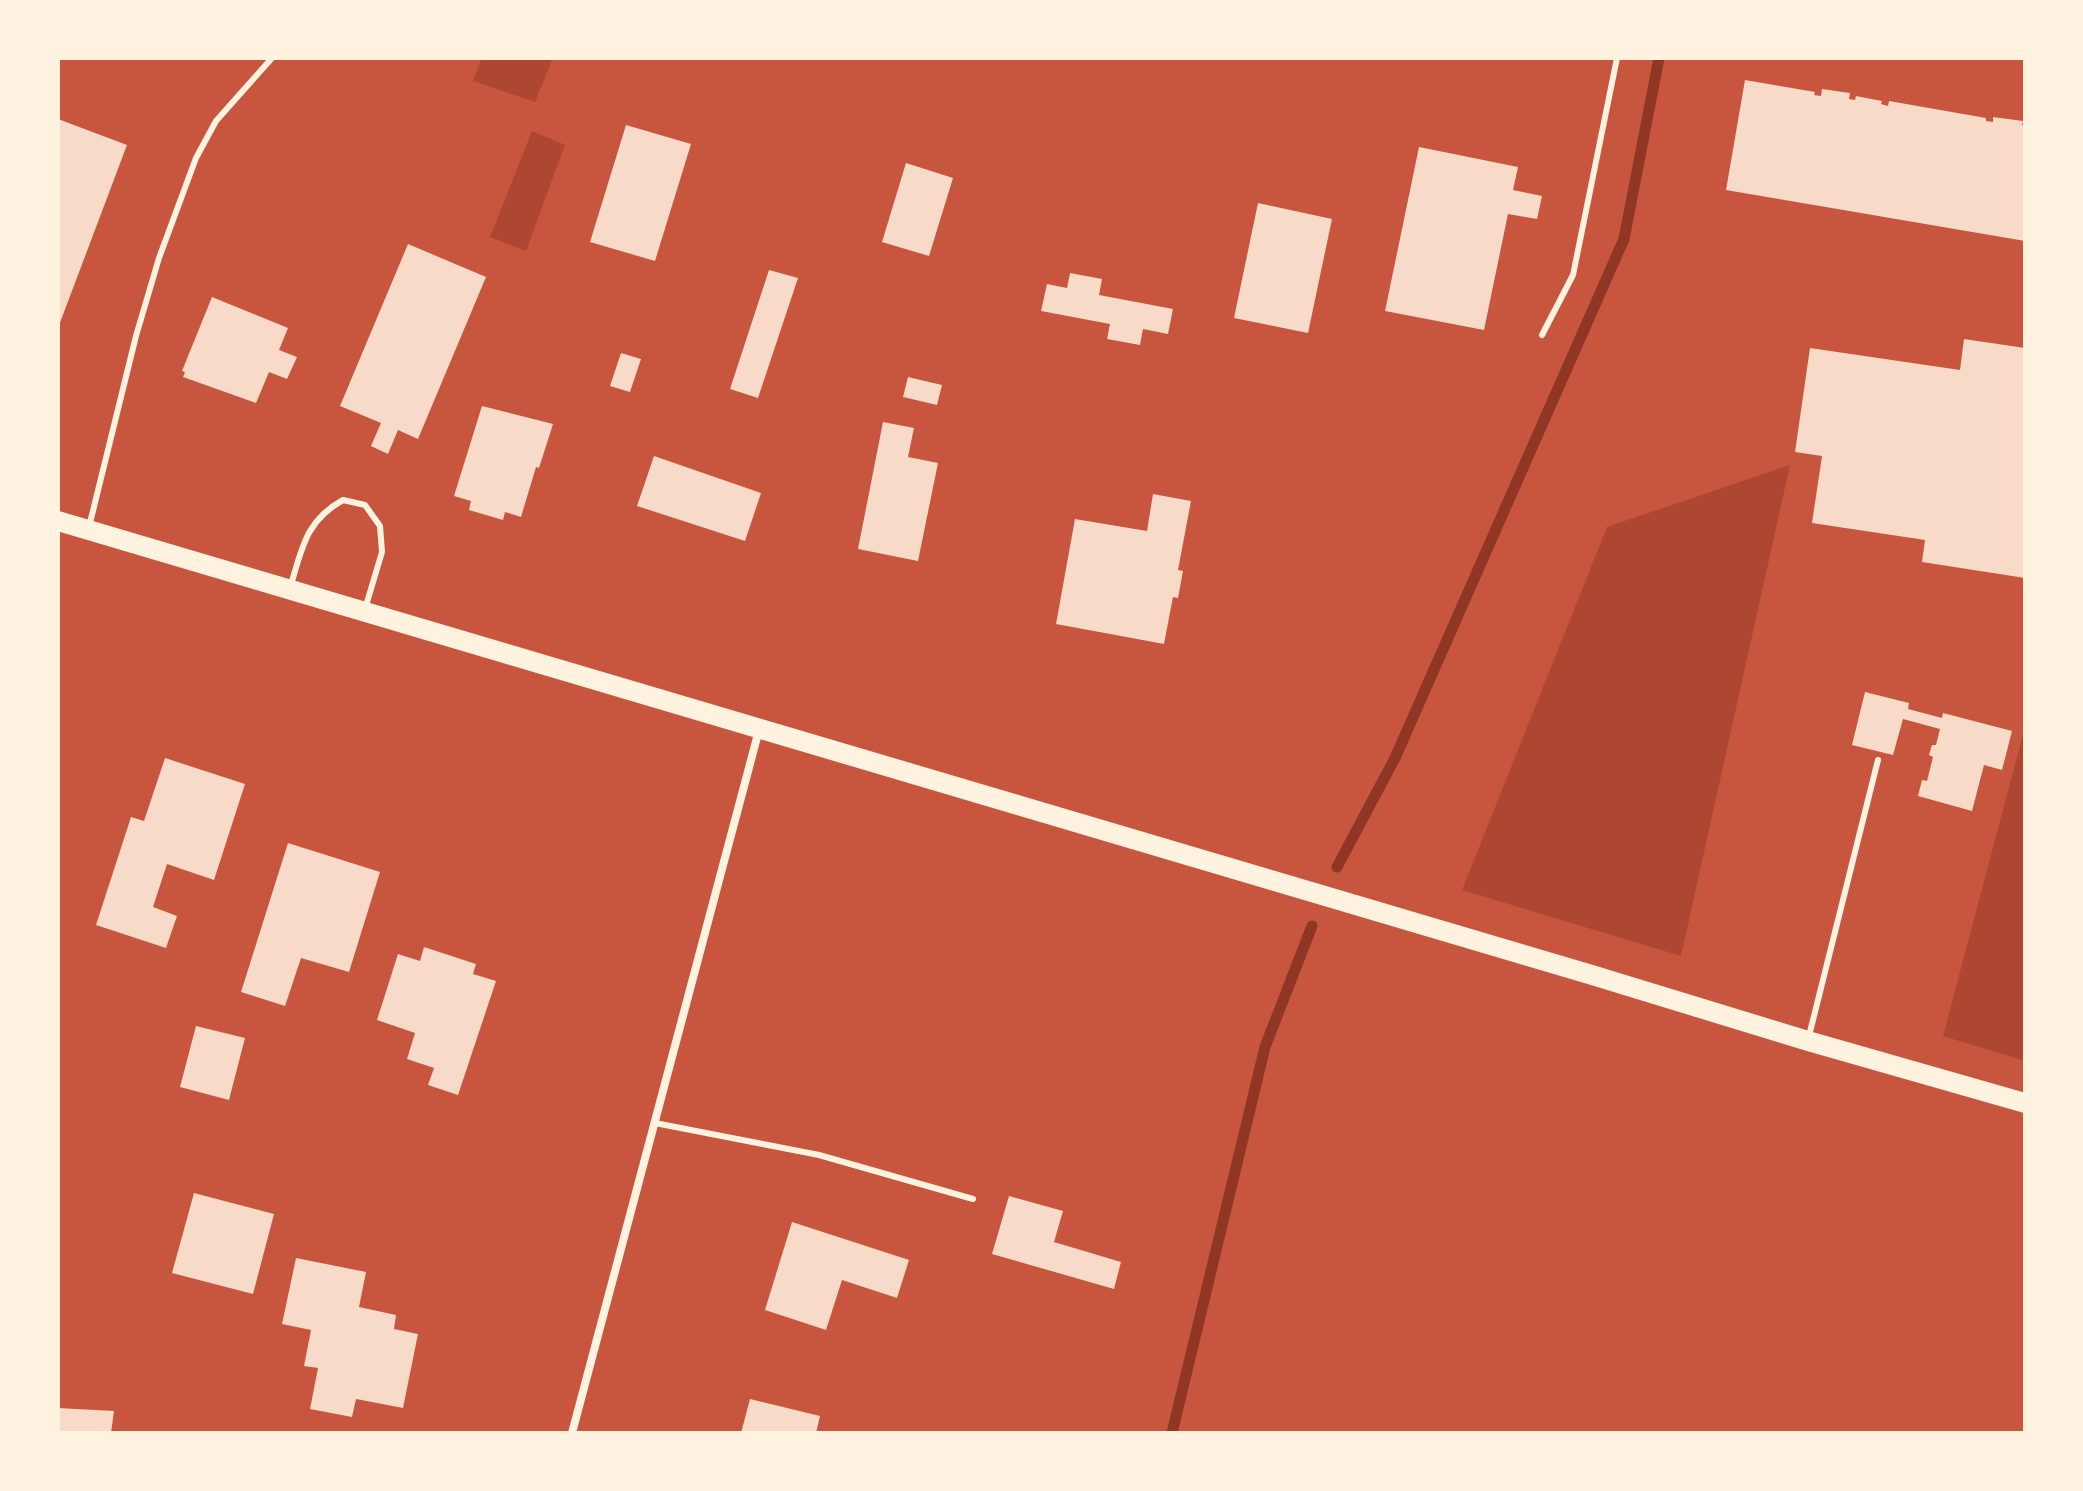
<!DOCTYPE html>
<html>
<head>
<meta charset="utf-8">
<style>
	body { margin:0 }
	#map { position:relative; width:2083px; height:1491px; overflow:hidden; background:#c8553d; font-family:Arial,sans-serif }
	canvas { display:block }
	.frame { position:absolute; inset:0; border:60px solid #fff3e0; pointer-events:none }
</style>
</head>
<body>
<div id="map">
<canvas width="2083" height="1491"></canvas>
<div class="frame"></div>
</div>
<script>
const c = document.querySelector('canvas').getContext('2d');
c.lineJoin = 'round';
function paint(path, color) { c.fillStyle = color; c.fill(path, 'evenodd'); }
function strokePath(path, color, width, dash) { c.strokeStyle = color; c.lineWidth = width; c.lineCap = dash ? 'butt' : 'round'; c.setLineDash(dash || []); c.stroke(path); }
const green = new Path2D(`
	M482,58H553L535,102L473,81Z
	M532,131L565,145L526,251L490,237Z
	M1790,465L1681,956L1462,890L1607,527Z
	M2025,727V1061L1943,1036Z`);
const stream = new Path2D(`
	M1337,867L1395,758L1624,239L1659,58
	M1172,1433L1265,1047L1312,926`);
const building = new Path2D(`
	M1745,80L1815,92L1814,95L1821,96L1822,89L1850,93L1849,99L1855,100L1856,96L1882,101L1881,104L1888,106L1889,101L1986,118V121L1993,122V117L2023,121L2022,125L2025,126V241L1726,190Z
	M58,119L127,145L58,328Z
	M626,125L691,144L655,261L590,242Z
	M1419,147L1518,167L1513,190L1542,196L1537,219L1508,214L1484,330L1385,311Z
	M906,163L953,178L929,256L882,242Z
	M1258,203L1332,219L1308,333L1234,318Z
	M408,244L486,277L418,439L398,430L388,454L371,446L381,423L340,406Z
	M769,270L798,278L758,398L730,389Z
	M1070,273L1102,279L1099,295L1173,309L1168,334L1143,329L1140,345L1107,339L1110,324L1041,311L1047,284L1067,288Z
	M212,297L288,328L279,350L297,357L287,379L269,372L256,403L183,377L185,372L182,371Z
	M1964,339L2025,348V578L1922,562L1925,540L1812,523L1822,456L1795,452L1810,348L1960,370Z
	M621,353L641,359L630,392L610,386Z
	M908,377L942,385L937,405L903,397Z
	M482,406L553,424L539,468L536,467L521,517L505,512L503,520L469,510L471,501L454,496Z
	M883,422L914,428L908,457L938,463L918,561L858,549Z
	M654,456L761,493L745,541L637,506Z
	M1153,494L1191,501L1178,570L1183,571L1178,598L1173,597L1164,644L1056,624L1075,519L1147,531Z
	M1865,692L1909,703L1908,709L1942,718L1943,713L2012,731L2002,770L1984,765L1972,811L1918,796L1922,780L1927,781L1933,757L1929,755L1932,745H1936L1940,729L1903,719L1893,755L1852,745Z
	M165,758L245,784L214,880L167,864L153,907L177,916L166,948L96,925L131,817L144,821Z
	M288,843L380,872L349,972L301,958L285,1006L241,992Z
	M424,947L476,964L473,974L496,981L458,1095L428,1085L434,1068L407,1059L415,1033L377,1020L398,954L420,961Z
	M196,1026L245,1038L229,1100L180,1087Z
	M194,1193L274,1214L253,1294L172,1273Z
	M1009,1196L1063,1211L1054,1242L1121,1262L1114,1289L992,1254Z
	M792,1222L909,1260L897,1298L842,1280L826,1330L765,1310Z
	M296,1258L366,1272L359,1307L396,1315L394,1329L418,1334L403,1408L356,1399L352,1417L310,1409L318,1368L304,1366L311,1330L282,1324Z
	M750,1399L820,1416L816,1433H741Z
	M58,1408L114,1411L111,1433H58Z`);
const service = new Path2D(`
	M1542,335L1573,275L1617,58
	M89,527L136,336L159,258L196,158L216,121L272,58
	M290,588C302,549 305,521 343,500L365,505L380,526L382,552L365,609
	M1809,1036L1878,760
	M655,1123L819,1155L973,1199`);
const minor = new Path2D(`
	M572,1433L759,730`);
const primary = new Path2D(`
	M58,521L1592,975L1808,1041L2025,1103`);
paint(green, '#ae4732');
strokePath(stream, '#8f3625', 11);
paint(building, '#f7dbc8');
strokePath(service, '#fff3e0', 6);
strokePath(minor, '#fff3e0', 8);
strokePath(primary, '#fff3e0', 20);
</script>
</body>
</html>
